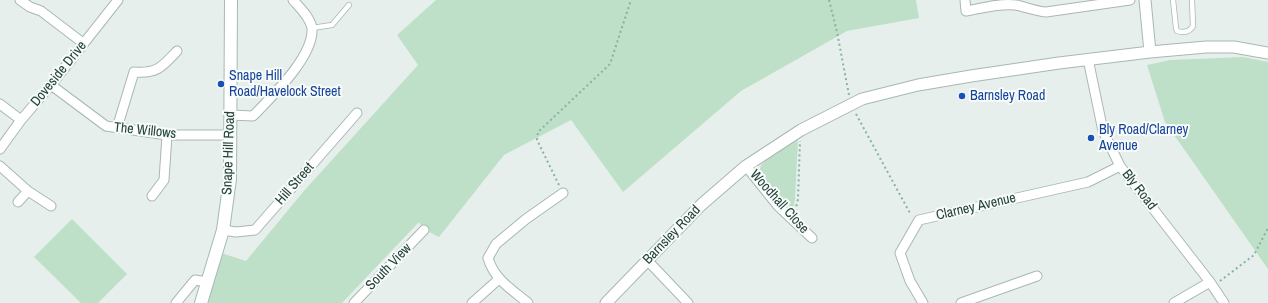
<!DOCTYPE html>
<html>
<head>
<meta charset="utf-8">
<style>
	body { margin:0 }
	canvas { display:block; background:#e6efeb }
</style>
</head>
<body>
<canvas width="1268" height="303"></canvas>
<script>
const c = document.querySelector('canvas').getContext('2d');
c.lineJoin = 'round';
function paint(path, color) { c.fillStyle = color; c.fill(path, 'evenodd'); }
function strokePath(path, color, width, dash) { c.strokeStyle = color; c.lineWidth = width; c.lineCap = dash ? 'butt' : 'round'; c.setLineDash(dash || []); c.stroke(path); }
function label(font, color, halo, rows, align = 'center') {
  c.font = font + ' "Archivo Narrow",sans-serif'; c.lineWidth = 4; c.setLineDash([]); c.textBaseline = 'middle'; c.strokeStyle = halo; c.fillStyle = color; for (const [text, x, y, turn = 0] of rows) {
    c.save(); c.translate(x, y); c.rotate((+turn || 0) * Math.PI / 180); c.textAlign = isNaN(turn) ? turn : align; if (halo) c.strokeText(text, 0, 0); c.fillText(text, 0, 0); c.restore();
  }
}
const green = new Path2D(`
	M436,0H916L919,18L847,31L741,91L623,192L571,120L504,155L439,237L423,229L419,222L342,303H205L221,253L246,261L303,192L418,65L397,35Z
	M1243,57L1268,62V269L1165,122L1147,65L1170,60Z
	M798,140L795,199L793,210L760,175C760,172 759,169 761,166C765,159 790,145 798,140Z
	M72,219L127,274L98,303H81L34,257Z`);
const path = new Path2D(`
	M829,0L837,32L849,95
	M856,114L911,215
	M559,185L537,140L538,132L610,64L631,0
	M795,211L798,199L800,141
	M1220,281L1254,255L1268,228`);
const service = new Path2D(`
	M1173,0L1176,28L1177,31C1183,33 1190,32 1193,26L1192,0
	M312,28L332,25L349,5`);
const minor = new Path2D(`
	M20,0L30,7L41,11L83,43
	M965,0L966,11C982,8 1000,3 1016,5C1026,7 1035,11 1046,12L1130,0
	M1088,59L1103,131L1120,166L1210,282L1224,303
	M51,85L106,126L167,135H230
	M0,104L21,120
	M230,115L253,116C271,97 314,57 312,28C310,17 300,8 293,0
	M117,128L134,72C157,74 162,67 177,51
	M0,149L21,120L51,85L118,0
	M0,166L28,191L51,206
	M746,166L778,206L812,238
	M152,196L164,180L167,135
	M18,202L28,191
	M223,230L236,232L255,230L357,113
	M647,260L688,303
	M176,303L195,280L207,282
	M354,303L424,230
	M472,303L499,279
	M528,303C511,289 494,279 488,258L496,244L526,219L563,193
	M923,303L910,281L900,253L919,220L1088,182L1120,166
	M961,303L1037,276
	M1174,303L1210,282`);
const tertiary = new Path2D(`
	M1145,0L1150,52
	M606,303L701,205L746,166L801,130L862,99L918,85L971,76L1059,63L1150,52L1206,47H1234L1268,53`);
const secondary = new Path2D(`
	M201,303L223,230L230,179L231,0`);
const markers = [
	[221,84,4,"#1a4fb4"],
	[962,96,4,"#1a4fb4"],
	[1091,138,4,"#1a4fb4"]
];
const streetNames = [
	["Doveside Drive",59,74,-51],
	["The Willows",145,131,6],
	["Snape Hill Road",229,153,-88],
	["Hill Street",295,184,-49],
	["Bly Road",1139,190,52],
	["Woodhall Close",779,202,48],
	["Clarney Avenue",976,207,-13],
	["Barnsley Road",672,235,-46],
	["South View",389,267,-46]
];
const transitNames = [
	["Snape Hill",229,76],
	["Road/Havelock Street",229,92],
	["Barnsley Road",970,96],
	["Bly Road/Clarney",1099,130],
	["Avenue",1099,146]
];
paint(green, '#bfe0c8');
strokePath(service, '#a8b8b2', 6);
strokePath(minor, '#a8b8b2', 11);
strokePath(tertiary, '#a8b8b2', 13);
strokePath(secondary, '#a4bbb3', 14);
strokePath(path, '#86b3a5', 2, [2, 3]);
strokePath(service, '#fff', 4.5);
strokePath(minor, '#fff', 9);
strokePath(tertiary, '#fff', 11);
strokePath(secondary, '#fff', 12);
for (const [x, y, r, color] of markers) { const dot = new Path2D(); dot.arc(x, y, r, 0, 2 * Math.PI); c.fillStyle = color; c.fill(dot); strokePath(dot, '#f7fbf9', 1.5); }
label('14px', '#24423a', '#f7fbf9', streetNames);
label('14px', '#164399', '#f7fbf9', transitNames, 'left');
</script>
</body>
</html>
